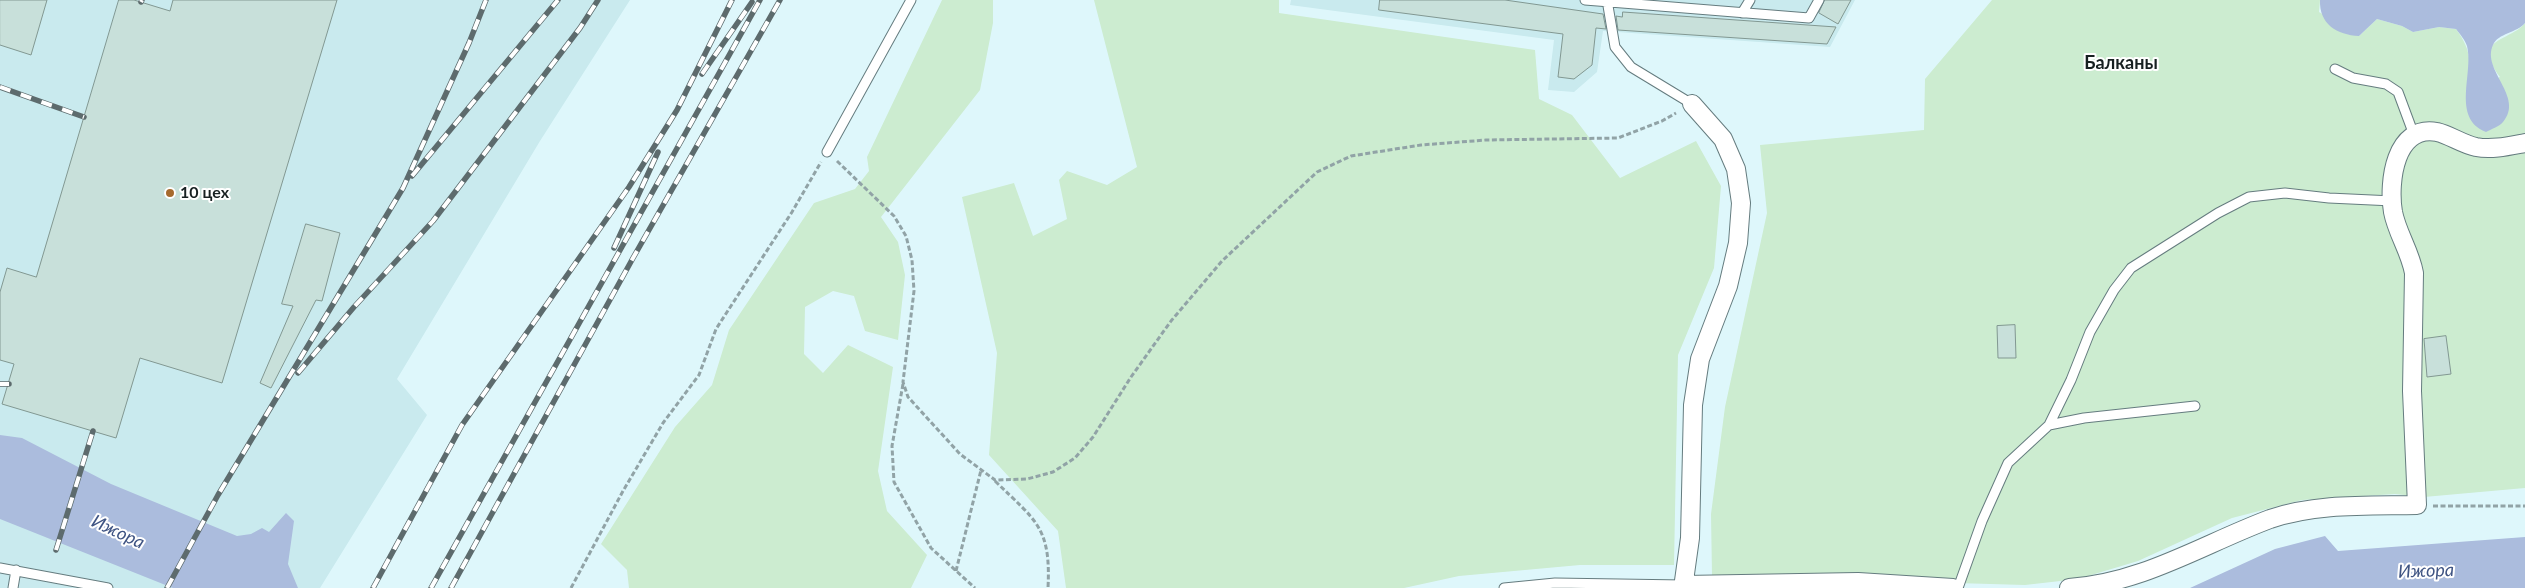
<!DOCTYPE html>
<html>
<head>
<meta charset="utf-8">
<style>
	body { margin:0 }
	canvas { display:block; background:#def7fb }
</style>
</head>
<body>
<canvas width="2525" height="588"></canvas>
<script>
const c = document.querySelector('canvas').getContext('2d');
c.lineJoin = 'round';
function paint(path, color) { c.fillStyle = color; c.fill(path, 'evenodd'); }
function strokePath(path, color, width, dash) { c.strokeStyle = color; c.lineWidth = width; c.lineCap = dash ? 'butt' : 'round'; c.setLineDash(dash || []); c.stroke(path); }
function label(font, color, halo, rows, align = 'center') {
  c.font = font + ' Lato,sans-serif'; c.lineWidth = 4; c.setLineDash([]); c.textBaseline = 'middle'; c.strokeStyle = halo; c.fillStyle = color; for (const [text, x, y, turn = 0] of rows) {
    c.save(); c.translate(x, y); c.rotate((+turn || 0) * Math.PI / 180); c.textAlign = isNaN(turn) ? turn : align; if (halo) c.strokeText(text, 0, 0); c.fillText(text, 0, 0); c.restore();
  }
}
const built = new Path2D(`
	M0,0H630L540,141L397,379L427,415L320,588H0Z
	M1291,0H1855L1830,47L1603,31L1597,72L1574,92L1548,90L1554,40L1290,5Z`);
const green = new Path2D(`
	M942,0H993V23L980,90L881,217L898,242L905,275L898,340L865,331L854,296L833,291L805,307L804,354L823,373L848,345L893,367L878,471L887,511L927,555L911,588H629L627,570L601,544L675,427L712,385L729,330L814,203L855,189L869,171L867,157Z
	M1094,0H1279V13L1535,50L1539,99L1572,115L1620,178L1696,141L1721,186L1714,268L1678,355L1674,565H1580L1459,576L1404,588H1066L1058,531L989,455L997,353L962,197L1014,183L1033,236L1067,219L1059,180L1067,171L1107,185L1137,167Z
	M1992,0H2320L2319,12L2359,36L2377,19L2402,26L2413,32L2439,27L2456,29C2473,52 2471,66 2466,93L2500,77C2471,37 2510,42 2525,23V488L2424,497L2395,494L2302,500L2232,518L2138,561L2078,579L2025,585L1712,576L1711,514L1725,407L1767,213L1760,145L1924,130L1925,79Z`);
const water = new Path2D(`
	M2320,0H2525V23C2517,33 2498,33 2493,45C2481,70 2525,97 2503,122C2499,127 2491,129 2486,132C2451,118 2474,74 2467,46C2465,40 2460,34 2456,29L2439,27L2413,32L2402,26L2377,19L2359,36C2337,35 2319,24 2320,0Z
	M0,435L22,438L111,484L237,536L251,534L262,528L269,532L286,513L294,521L288,564L298,588H173L0,519Z
	M2325,536L2338,551L2525,537V588H2190L2275,549Z`);
const building = new Path2D(`
	M0,0H47L31,55L0,45Z
	M119,0H134L170,11L173,0H337L222,383L140,358L116,438L2,404L14,364L0,360V292L7,268L36,277Z
	M1380,0H1505L1603,14L1606,29L1596,28L1592,65L1574,79L1558,77L1563,34L1379,10Z
	M1825,0H1851L1838,24L1819,13Z
	M1623,12L1836,27L1827,44L1618,30L1616,16L1622,17Z
	M306,224L340,233L322,301L316,300L271,388L260,383L293,306L282,304Z
	M2015,325L2016,358H1998L1997,326Z
	M2446,336L2451,374L2427,377L2424,339Z`);
const path = new Path2D(`
	M837,161L894,216L906,236L912,260L914,291L903,382L908,397L960,454L995,480L1027,479L1053,472L1075,458L1093,437L1131,377L1171,321L1222,261L1317,172L1351,156L1421,145L1486,140L1618,138L1662,121L1676,113
	M903,384L892,446L894,482L931,548L975,588
	M995,481C1036,521 1051,527 1048,588
	M2433,506H2525
	M956,571L981,470
	M571,588L623,491L663,423L699,375L716,329L792,212L821,162`);
const service = new Path2D(`
	M1585,0L1809,18L1819,0
	M1607,0L1615,47L1631,67L1692,104
	M1742,13L1750,0
	M2335,69L2353,78L2386,84L2398,92L2414,135
	M827,152L911,0
	M2049,425L2084,418L2195,406
	M0,568L108,588
	M13,588L16,570
	M1504,588L1555,583L1684,585
	M1958,588L1982,521L2008,463L2049,425L2071,380L2090,332L2114,290L2131,268L2218,213L2249,197L2285,193L2329,198L2393,201`);
const minor = new Path2D(`
	M1684,585L1858,582L1953,588
	M1683,588L1690,538L1693,405L1700,359L1728,286L1738,243L1741,203L1736,169L1723,139L1692,104
	M2069,588C2143,583 2203,544 2270,519C2317,503 2369,506 2417,505L2412,391L2414,273C2410,251 2397,233 2393,212C2388,182 2395,124 2437,132C2450,135 2462,144 2476,147C2492,150 2509,146 2525,143`);
const rail = new Path2D(`
	M141,2L142,0
	M702,74L752,2
	M0,87L84,117
	M412,176L558,0
	M614,248L658,152
	M298,373L354,307L433,221L580,28L598,0
	M0,384H9
	M56,550L93,431
	M167,588L218,495L403,188L469,43L486,0
	M373,588L462,425L629,187L677,110L732,0
	M431,588L760,0
	M451,588L633,258L780,0`);
const markers = [
	[170,193,5,"#a66a2d"]
];
const poiNames = [
	["10 цех",180,193]
];
const neighbourhoodNames = [
	["Балканы",2121,63]
];
const waterNames = [
	["Ижора",118,532,25],
	["Ижора",2426,571,-2]
];
paint(built, '#c9eaee');
paint(green, '#ccecd0');
paint(water, '#abbcdd');
paint(building, '#c8e0da');
strokePath(building, '#829892', 1);
strokePath(service, '#657c7f', 11);
strokePath(minor, '#657c7f', 20);
strokePath(path, '#91a3a6', 3, [5, 2.5]);
strokePath(service, '#fff', 9);
strokePath(minor, '#fff', 18);
strokePath(rail, '#5d6b6d', 5.5);
strokePath(rail, '#fff', 4, [11]);
for (const [x, y, r, color] of markers) { const dot = new Path2D(); dot.arc(x, y, r, 0, 2 * Math.PI); c.fillStyle = color; c.fill(dot); strokePath(dot, '#fff', 2); }
label('bold 16px', '#172021', '#fff', poiNames, 'left');
label('bold 18px', '#172021', '#fff', neighbourhoodNames);
label('italic 18px', '#3f5483', '#fff', waterNames);
</script>
</body>
</html>
